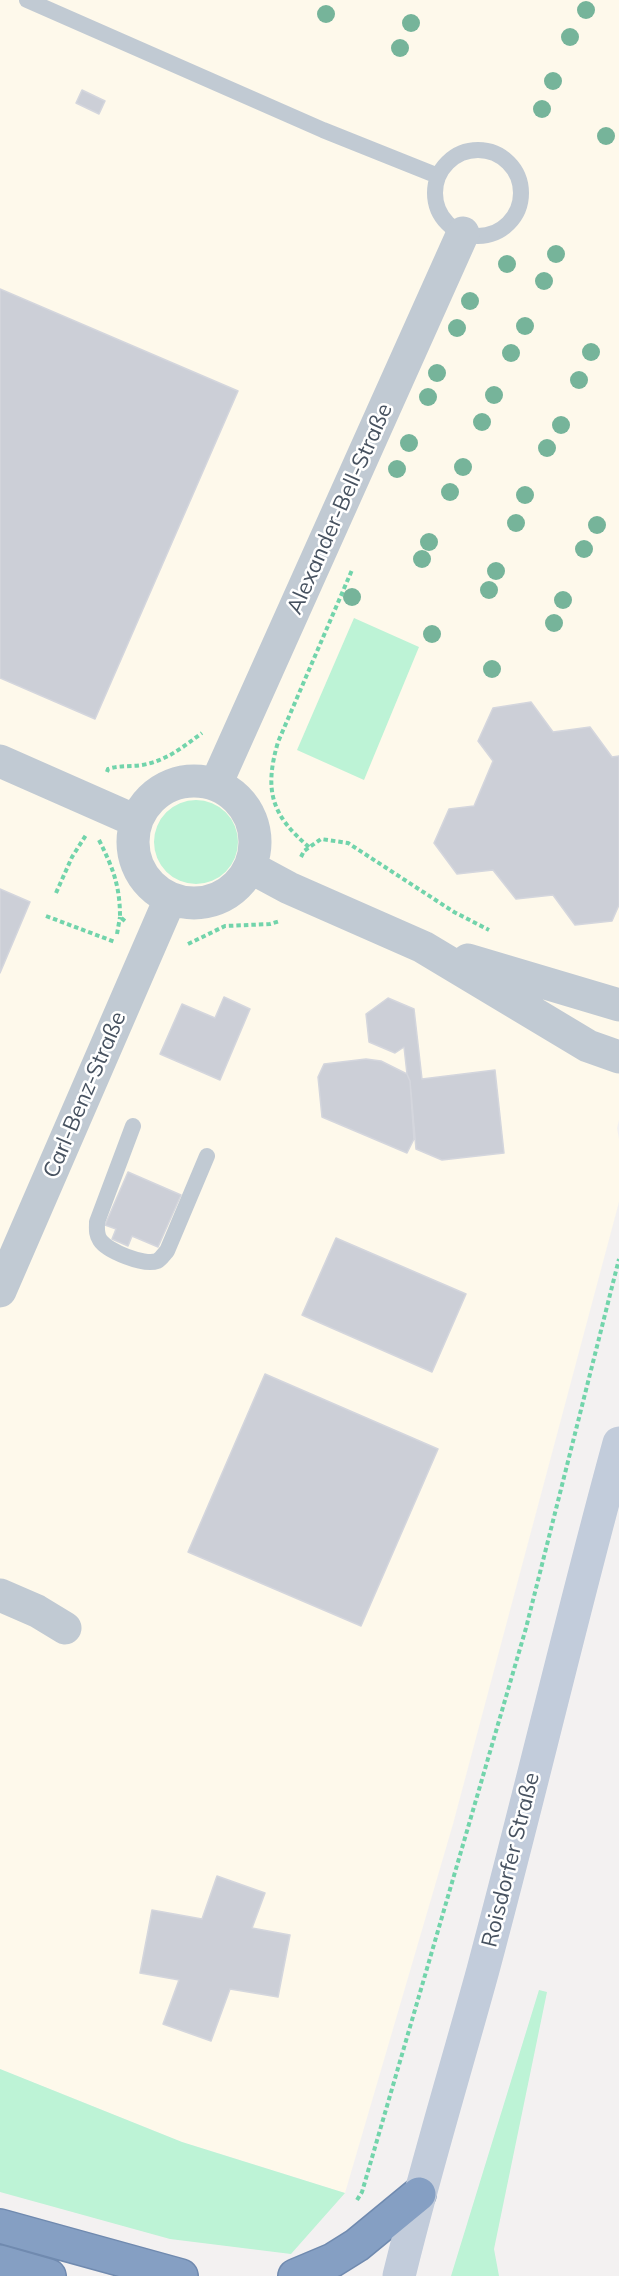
<!DOCTYPE html>
<html>
<head>
<meta charset="utf-8">
<style>
	body { margin:0 }
	canvas { display:block; background:#f3f1f1 }
</style>
</head>
<body>
<canvas width="619" height="2276"></canvas>
<script>
const c = document.querySelector('canvas').getContext('2d');
c.lineJoin = 'round';
function paint(path, color) { c.fillStyle = color; c.fill(path, 'evenodd'); }
function strokePath(path, color, width, dash) { c.strokeStyle = color; c.lineWidth = width; c.lineCap = dash ? 'butt' : 'round'; c.setLineDash(dash || []); c.stroke(path); }
function label(font, color, halo, rows, align = 'center') {
  c.font = font + ' Mulish,sans-serif'; c.lineWidth = 5; c.setLineDash([]); c.textBaseline = 'middle'; c.strokeStyle = halo; c.fillStyle = color; for (const [text, x, y, turn = 0] of rows) {
    c.save(); c.translate(x, y); c.rotate((+turn || 0) * Math.PI / 180); c.textAlign = isNaN(turn) ? turn : align; if (halo) c.strokeText(text, 0, 0); c.fillText(text, 0, 0); c.restore();
  }
}
const commercial = new Path2D(`
	M0,0H619V1120L617,1128L619,1139V1202L453,1824L345,2193L182,2142L0,2069Z`);
const green = new Path2D(`
	M354,618L419,647L364,780L297,750Z
	M154 842a42 42 0 1 1 84 0a42 42 0 1 1-84 0Z
	M539,1990L547,1992L494,2249L499,2276H451Z
	M0,2069L182,2142L345,2193L291,2254L170,2239L0,2192Z`);
const building = new Path2D(`
	M82,90L105,101L99,114L76,103Z
	M0,289L238,391L95,719L0,678Z
	M531,702L553,732L590,727L612,757L619,756V905L612,921L575,925L553,895L516,899L493,870L457,874L434,843L449,809L474,806L493,761L478,741L493,708Z
	M0,889L30,902L0,973Z
	M224,997L250,1009L220,1080L160,1054L182,1004L215,1018Z
	M388,998L414,1009L422,1079L495,1070L504,1153L442,1160L416,1149L410,1081L407,1074L404,1047L395,1053L369,1042L366,1014Z
	M366,1059L381,1061L407,1074L410,1081L414,1139L407,1153L322,1117L318,1077L324,1064Z
	M128,1172L181,1195L158,1247L132,1236L128,1246L112,1239L116,1229L105,1225Z
	M336,1238L466,1294L432,1372L302,1315Z
	M265,1374L438,1449L361,1626L188,1552Z
	M217,1876L265,1893L252,1928L290,1935L278,1997L230,1989L211,2041L163,2024L179,1980L140,1973L152,1910L202,1919Z`);
const path = new Path2D(`
	M107,772L108,769C120,765 130,767 142,765C166,761 183,747 202,733
	M99,840C113,868 120,886 120,917L125,921
	M309,847C271,815 264,790 278,742L352,570
	M301,857L304,851L321,839L348,843L454,912L489,930
	M56,893L72,857L86,835
	M46,916L115,942
	M117,934L120,917
	M188,944L225,926L270,924L280,921
	M357,2200L362,2192L526,1628L619,1259`);
const lane = new Path2D(`
	M27,0L323,130L438,176
	M435 193a43 43 0 1 1 86 0a43 43 0 1 1-86 0Z
	M133,1126L97,1222C97,1229 96,1234 100,1240C107,1251 144,1266 157,1261C161,1259 164,1254 167,1251L207,1156`);
const street = new Path2D(`
	M0,761L136,821
	M133 842a61 61 0 1 1 122 0a61 61 0 1 1-122 0Z
	M216,784L463,233
	M250,867L289,888L423,947L588,1046L619,1057
	M468,960L619,1005
	M0,1291L170,899
	M0,1595L37,1611L65,1628`);
const secondary = new Path2D(`
	M399,2276C424,2173 455,2072 483,1970C530,1795 571,1618 619,1443`);
const highway = new Path2D(`
	M0,2226L181,2276
	M0,2262L49,2276
	M295,2276L333,2260L357,2245L419,2194`);
const trees = [
	[586,10],
	[326,14],
	[411,23],
	[570,37],
	[400,48],
	[553,81],
	[542,109],
	[606,136],
	[556,254],
	[507,264],
	[544,281],
	[470,301],
	[525,326],
	[457,328],
	[591,352],
	[511,353],
	[437,373],
	[579,380],
	[494,395],
	[428,397],
	[482,422],
	[561,425],
	[409,443],
	[547,448],
	[463,467],
	[397,469],
	[450,492],
	[525,495],
	[516,523],
	[597,525],
	[429,542],
	[584,549],
	[422,559],
	[496,571],
	[489,590],
	[352,597],
	[563,600],
	[554,623],
	[432,634],
	[492,669]
];
const streetNames = [
	["Alexander-Bell-Straße",340,509,-66],
	["Carl-Benz-Straße",85,1095,-67],
	["Roisdorfer Straße",511,1860,-76]
];
paint(commercial, '#fef9eb');
paint(green, '#bdf3d6');
paint(building, '#cccfd7');
strokePath(building, '#d4d6dd', 1.5);
strokePath(highway, '#708aaf', 36);
strokePath(path, '#72d4ab', 4, [4.5, 3]);
strokePath(lane, '#c1cad3', 16);
strokePath(street, '#c1cad3', 33);
strokePath(secondary, '#c2ccdb', 33);
strokePath(highway, '#859fc3', 33);
c.fillStyle = '#76b49a';
for (const [x, y] of trees) { c.beginPath(); c.arc(x, y, 9, 0, 2 * Math.PI); c.fill(); }
label('22px', '#475260', '#fff', streetNames);
</script>
</body>
</html>
